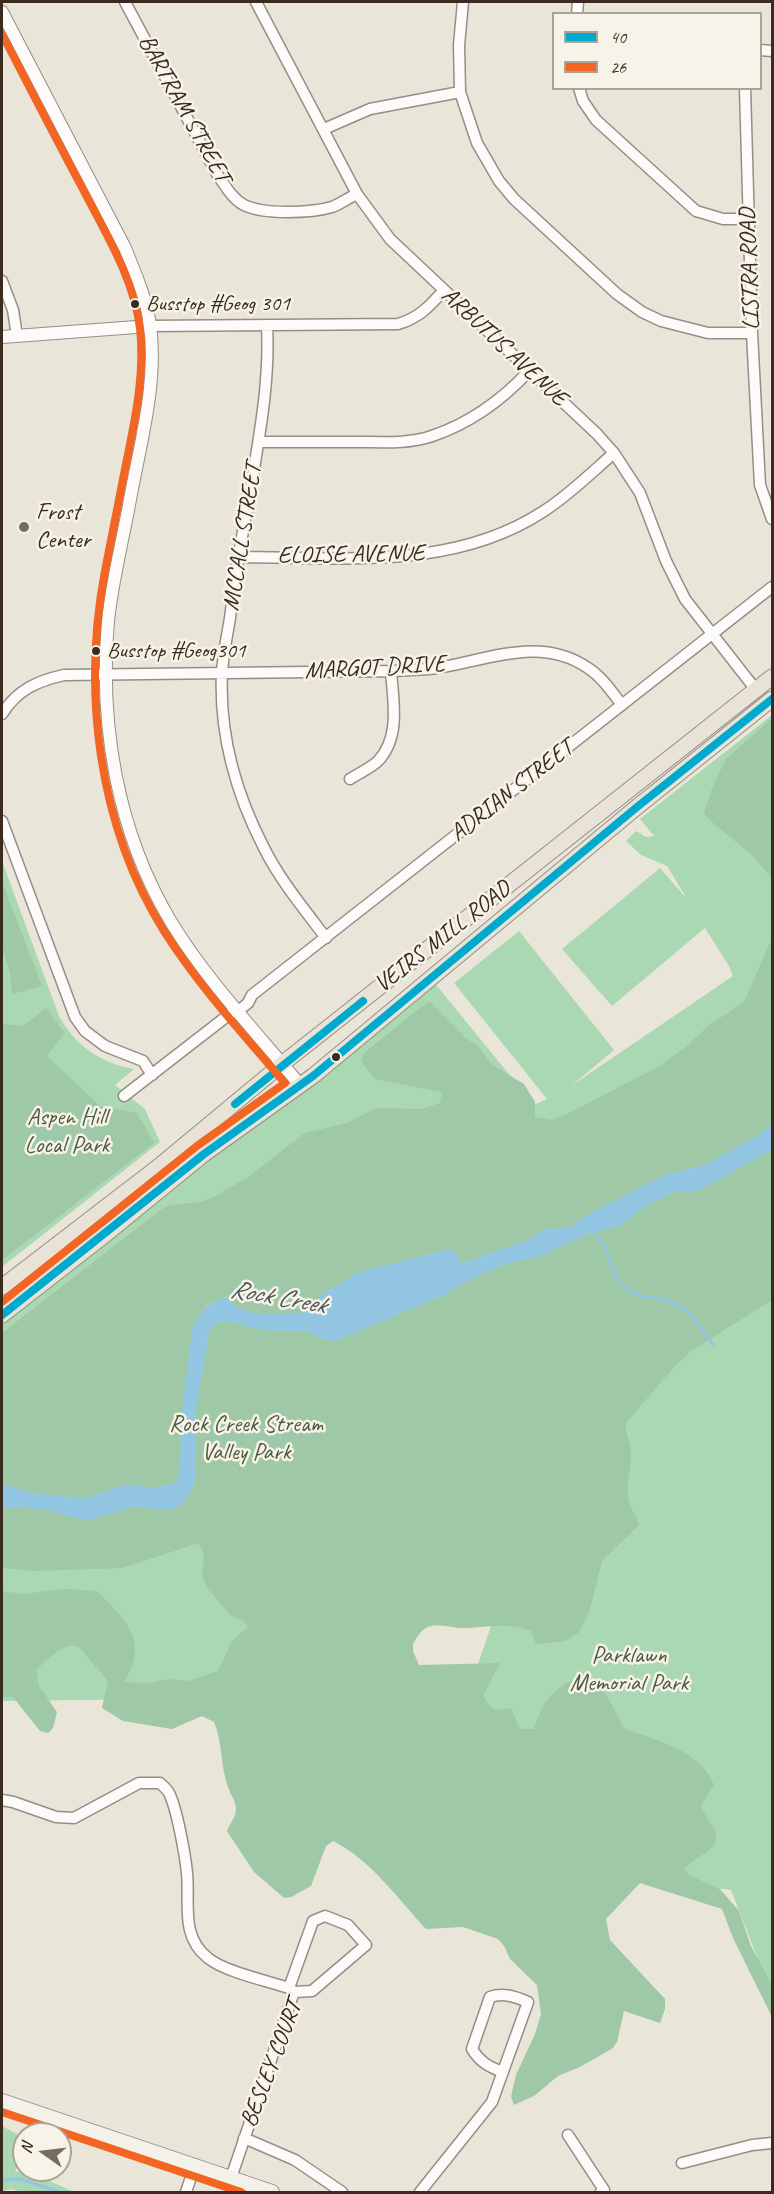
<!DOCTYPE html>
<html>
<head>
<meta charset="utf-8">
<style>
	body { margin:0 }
	#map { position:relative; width:774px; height:2194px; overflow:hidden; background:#eae5d9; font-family:Caveat,sans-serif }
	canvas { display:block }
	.frame { position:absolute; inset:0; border:3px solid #3b2a1e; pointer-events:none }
	.legend { position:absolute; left:552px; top:12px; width:210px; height:78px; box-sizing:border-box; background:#f7f3e8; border:2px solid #aca397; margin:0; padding:8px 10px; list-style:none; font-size:18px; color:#3b2a1e }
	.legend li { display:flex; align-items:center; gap:12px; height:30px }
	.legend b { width:30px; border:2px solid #aca397 }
	.north { position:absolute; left:12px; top:2122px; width:60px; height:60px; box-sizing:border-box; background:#f7f3e8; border:2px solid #aca397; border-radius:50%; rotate:284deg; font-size:16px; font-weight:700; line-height:24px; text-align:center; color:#3b2a1e }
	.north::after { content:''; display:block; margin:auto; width:21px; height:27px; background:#786b5f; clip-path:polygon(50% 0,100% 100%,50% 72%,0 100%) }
</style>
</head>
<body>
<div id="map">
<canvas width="774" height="2194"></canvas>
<div class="frame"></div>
<ul class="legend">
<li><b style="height:8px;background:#00a9ce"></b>40</li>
<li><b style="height:8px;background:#f26522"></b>26</li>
</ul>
<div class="north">N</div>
</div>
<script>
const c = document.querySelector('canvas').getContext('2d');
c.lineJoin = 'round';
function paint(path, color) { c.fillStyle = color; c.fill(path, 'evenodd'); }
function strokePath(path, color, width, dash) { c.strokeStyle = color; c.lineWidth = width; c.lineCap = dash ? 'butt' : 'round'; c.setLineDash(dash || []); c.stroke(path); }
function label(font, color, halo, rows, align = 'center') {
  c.font = font + ' Caveat,sans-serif'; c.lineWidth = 5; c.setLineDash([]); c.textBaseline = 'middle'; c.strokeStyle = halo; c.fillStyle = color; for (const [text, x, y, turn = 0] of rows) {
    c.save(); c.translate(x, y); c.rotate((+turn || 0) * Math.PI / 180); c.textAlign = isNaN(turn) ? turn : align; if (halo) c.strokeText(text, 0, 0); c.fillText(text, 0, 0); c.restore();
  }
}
const green = new Path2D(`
	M772,715V1995L731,1890L649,1879L466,1699L496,1612L596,1451L284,1737L161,1699L2,1701V1320L433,981L534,1105L547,1099L454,983L519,931L614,1050L571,1086L733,976L729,966L705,928L612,1006L562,949L660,868L687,899L667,866L641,855L626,841L636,831L646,837L654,836L640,819Z
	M2,861L59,1016C76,1046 100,1063 134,1069L115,1085L145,1109L160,1142L2,1267Z
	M2,2126L24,2138V2149L15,2172L27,2171L74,2192H23L11,2189L2,2191Z`);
const forest = new Path2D(`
	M772,718V879L754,857L711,821L704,813L712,788L726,759Z
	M2,882L42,986L12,994L10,974L2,946Z
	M772,938V1124L759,1135L705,1165L667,1174L585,1216L570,1227L543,1230L529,1239L460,1264L456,1252L430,1253L416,1258L321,1295L311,1312C289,1313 257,1319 237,1307C233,1305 230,1300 226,1297L206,1305L203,1313L198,1317L180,1427L181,1454L178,1481C157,1492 146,1484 125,1486C111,1487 98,1497 83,1498L32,1493L2,1484V1333L163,1208L170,1205L201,1202L214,1197L248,1177L305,1133L347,1123L376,1108L421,1109L440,1103L442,1092L375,1079L361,1061L364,1053L421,1007L430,1002L466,1038L479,1047L492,1065L524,1084L535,1102V1117L551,1120L565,1115L658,1067L686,1047L708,1026L744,1002Z
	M46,1008L65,1033L47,1056L100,1106L137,1113L154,1143L2,1260V1024L23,1026Z
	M772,1150V1300L691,1351L674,1367L626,1423C625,1434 630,1441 631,1451C632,1469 624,1486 630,1504C632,1512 638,1517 639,1525L602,1561L589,1613L578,1633L565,1641L536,1644L531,1631C510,1622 487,1627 466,1628C454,1629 439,1622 428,1627C421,1630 416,1638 413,1644V1651L419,1665L500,1663L483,1696C492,1711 493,1711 511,1708L520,1729H534C537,1721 540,1710 545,1703C555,1689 579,1669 596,1684C609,1695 616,1714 624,1728C656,1741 700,1749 714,1785L701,1805C704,1817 715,1827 716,1834C719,1852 692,1857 685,1869L689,1875L720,1889L739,1911L751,1946L772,1985V2017L733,1938L722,1909L640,1883L606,1919L610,1940L665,1999V2009L660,2023L624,2011L617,2042L613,2048L580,2067L558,2076L534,2096L514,2105L511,2097L516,2075L535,2034L541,2014L537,1985L510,1959L504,1946L498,1939L463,1927L426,1929C398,1899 371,1860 333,1841L326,1846L311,1886L291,1897L284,1898L254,1872L227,1831C230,1824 236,1816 236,1809C236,1801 230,1794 228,1787C220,1765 223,1743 214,1722L202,1716L172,1729L123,1721L102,1708L108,1681L79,1647C63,1641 48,1660 36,1670L39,1686L57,1712L53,1728L48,1733L40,1731L13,1697H2V1591L22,1594L66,1589L97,1591C115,1610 141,1630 134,1660C132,1668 127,1675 125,1682L148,1683L168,1679L188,1681L218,1671L232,1641L248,1627L244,1621L230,1615L207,1588L202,1575L204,1555L199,1543L122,1568L34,1571L2,1568V1507L44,1509L87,1521L132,1507L161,1510L193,1487L195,1413L210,1329L215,1324L228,1321L264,1330L312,1332L321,1339L335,1341L446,1294L479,1275L506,1264L542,1255L588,1234L619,1226L643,1207L675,1192H696Z`);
const water = new Path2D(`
	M772,1124V1150L696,1192H675L643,1207L619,1226L588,1234L542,1255L506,1264L479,1275L446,1294L335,1341L321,1339L311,1332L264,1330L228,1321L215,1324L210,1329L195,1413V1481L186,1499L181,1505L168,1510L132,1507L87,1521L44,1509L2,1507V1484L32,1493L83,1498C98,1497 111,1487 125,1486C146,1484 157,1492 178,1481L181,1454L180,1427L192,1331C199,1313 207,1302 226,1297C230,1300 233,1305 237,1307C257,1319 289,1313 311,1312L321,1295L359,1272L450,1249L456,1252L461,1264L529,1239L543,1230L570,1227L585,1216L667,1174L705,1165L759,1135Z`);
const stream = new Path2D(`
	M593,1232C611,1247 608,1271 624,1287C637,1299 654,1296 668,1301C688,1307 703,1330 714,1346
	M2,2180L20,2179L60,2192`);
const minor = new Path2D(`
	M125,2L217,174C225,185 232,199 244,205C264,215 311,213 332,207C340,204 348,198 357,194
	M256,2L357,194L390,239L597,434L614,453L640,493L666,561L685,599L756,690
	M463,2L459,45L460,92L477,143L499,181L514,199L617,294L642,312L661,321L708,333H752
	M577,14L578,2
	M760,50L772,51
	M579,88L583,101L596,120L696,211L723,219H748
	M745,88L752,333L760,485L772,519
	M324,129L370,109L460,92
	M2,281L13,310L17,336
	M150,326L398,324C419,318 430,306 444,290
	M267,326C270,382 259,437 250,493C242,534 235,576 230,618C227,636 223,655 222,673C219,733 236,794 264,848C280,880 304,909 326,938
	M259,442C292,442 326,442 359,442C383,442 409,444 432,436C471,423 501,401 529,371
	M238,557C342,557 453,571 544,511C569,495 591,473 614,453
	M2,714C17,690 37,681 64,675L391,671C406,670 422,670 437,668C488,660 541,635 588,668C602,677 612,692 622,705
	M350,779C359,773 371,768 378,761C401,737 393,700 391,671
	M2,821L75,1017L85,1031L105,1046L143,1061L152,1075
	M237,1012L248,1003L252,995L772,587
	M124,1096L235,1010
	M2,1800L13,1802L56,1817L74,1818L139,1783H160C163,1786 167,1789 169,1793C177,1809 185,1854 187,1873C190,1904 180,1936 208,1958C225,1972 268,1981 289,1988L294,1992
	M289,1988L313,1921L325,1916L348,1925L366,1945L312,1991L294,1992
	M568,2135L604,2190L601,2192
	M244,2138L295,2160L342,2192
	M682,2163L752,2145L772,2143
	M231,2178L294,1992
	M186,2192L195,2165
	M420,2192L492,2102L528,2002C516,1997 503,1992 490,1997L472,2049C480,2062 489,2067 503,2072`);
const tertiary = new Path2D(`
	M2,12L125,248C135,273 146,298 150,325C158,385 139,447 129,505C122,543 112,582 108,621C99,724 117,832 171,922C207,981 256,1032 300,1085
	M2,337L150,326`);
const secondary = new Path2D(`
	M2,2101L272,2192`);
const primary = new Path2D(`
	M2,1287L158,1167L282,1064L772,677
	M2,1315L111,1230L204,1154L313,1076L637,807L772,699`);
const bus1 = new Path2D(`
	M235,1104L363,1001
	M2,1315L204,1154L313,1076L637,807L772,699`);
const bus2 = new Path2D(`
	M2,34C29,86 56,139 84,191C106,234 134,279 140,328C145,374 135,420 126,464C119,500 112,536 105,571C82,691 98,826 164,931C199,986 243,1034 285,1083L197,1146L2,1302
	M2,2112L241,2192`);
const markers = [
	[135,304,5,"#3b2a1e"],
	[24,527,6,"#786b5f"],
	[96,651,5,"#3b2a1e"],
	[336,1057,5,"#3b2a1e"]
];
const busNames = [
	["Busstop #Geog 301",146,304],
	["Busstop #Geog301",107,651]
];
const streetNames = [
	["BARTRAM STREET",184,109,61],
	["LISTRA ROAD",750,269,-92],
	["ARBUTUS AVENUE",504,347,43],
	["MCCALL STREET",243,537,-81],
	["ELOISE AVENUE",351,555,-1],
	["MARGOT DRIVE",375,668,-3],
	["ADRIAN STREET",512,791,-38],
	["VEIRS MILL ROAD",443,937,-38],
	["BESLEY COURT",272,2064,-69]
];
const poiNames = [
	["Frost",36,513],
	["Center",36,541]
];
const parkNames = [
	["Aspen Hill",67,1118],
	["Local Park",67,1146],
	["Rock Creek Stream",246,1425],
	["Valley Park",246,1453],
	["Parklawn",629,1656],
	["Memorial Park",629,1684]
];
const waterNames = [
	["Rock Creek",278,1298,10]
];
paint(green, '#aad8b2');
paint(forest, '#9ec8a6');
paint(water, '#93c6e3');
strokePath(stream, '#93c6e3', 3);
strokePath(minor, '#948e86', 13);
strokePath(tertiary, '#948e86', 14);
strokePath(secondary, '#948e86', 16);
strokePath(primary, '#948e86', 17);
strokePath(minor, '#fcfbf9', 10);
strokePath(tertiary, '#fcfbf9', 12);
strokePath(secondary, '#f4f1eb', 14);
strokePath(primary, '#e9e2d6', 15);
strokePath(bus1, '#00a9ce', 8);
strokePath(bus2, '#f26522', 8);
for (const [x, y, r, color] of markers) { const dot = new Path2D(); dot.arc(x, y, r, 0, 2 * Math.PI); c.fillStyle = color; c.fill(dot); strokePath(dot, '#f7f3e8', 2); }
label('22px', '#3b2a1e', '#f7f3e8', busNames, 'left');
label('24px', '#3b2a1e', '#f7f3e8', streetNames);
label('24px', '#3b2a1e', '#f7f3e8', poiNames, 'left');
label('24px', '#4d5b41', '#f7f3e8', parkNames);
label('italic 26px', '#4a555a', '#f7f3e8', waterNames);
</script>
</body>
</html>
